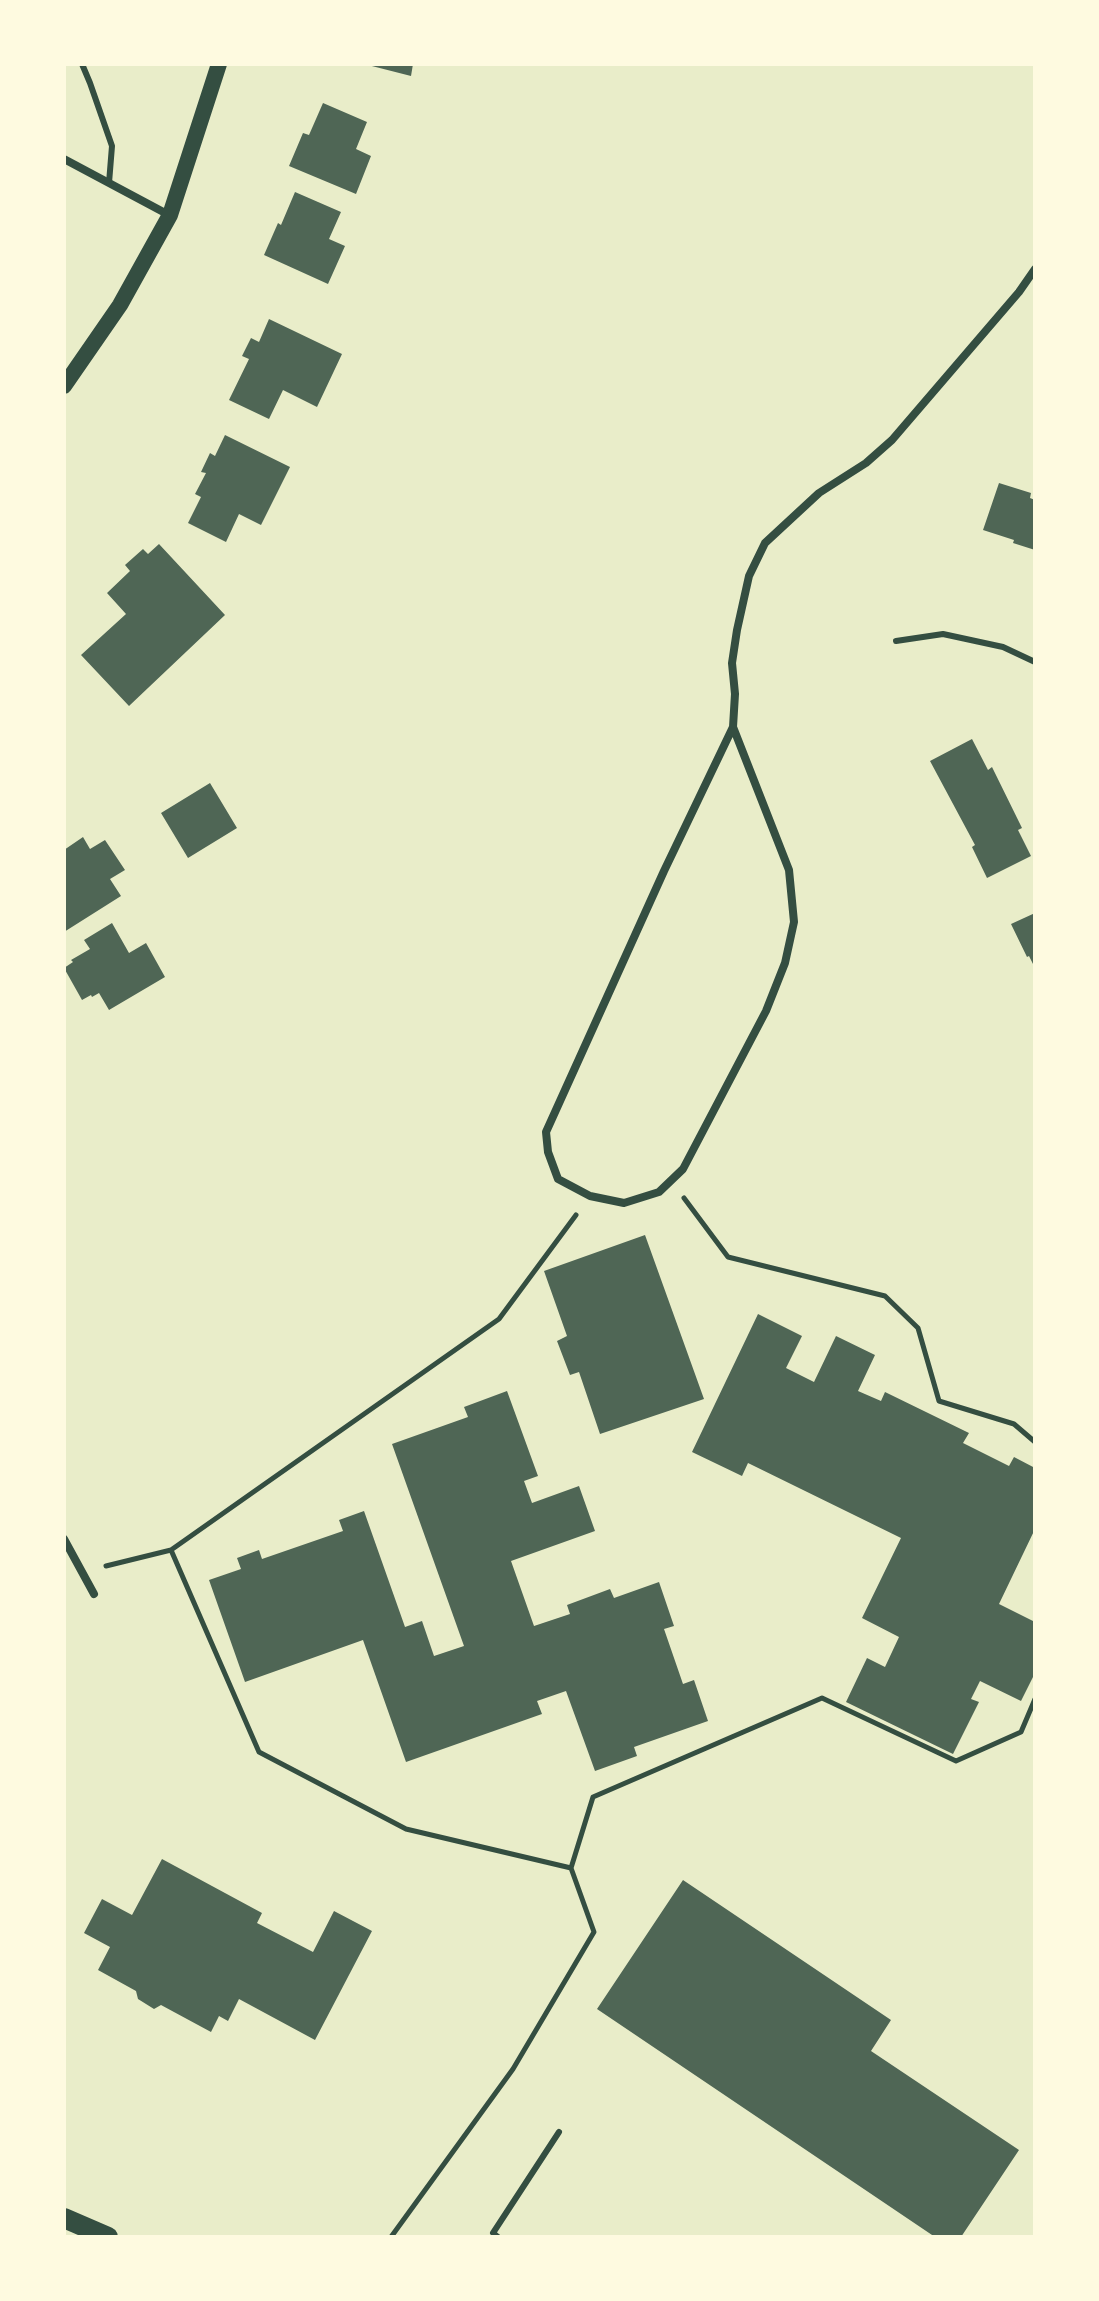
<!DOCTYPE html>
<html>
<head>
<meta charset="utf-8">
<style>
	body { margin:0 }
	#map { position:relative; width:1099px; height:2301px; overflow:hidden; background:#e9edc9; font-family:"Sofia Sans Condensed",sans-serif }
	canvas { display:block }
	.frame { position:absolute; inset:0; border:66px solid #fefae0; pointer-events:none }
</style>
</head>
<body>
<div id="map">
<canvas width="1099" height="2301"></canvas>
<div class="frame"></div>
</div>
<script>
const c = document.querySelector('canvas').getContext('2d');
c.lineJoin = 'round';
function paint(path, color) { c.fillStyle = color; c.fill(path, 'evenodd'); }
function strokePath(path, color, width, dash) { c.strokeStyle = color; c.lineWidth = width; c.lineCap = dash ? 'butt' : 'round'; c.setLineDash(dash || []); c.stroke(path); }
const building = new Path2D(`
	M364,64H413L411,76Z
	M323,103L367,122L356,149L371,156L356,194L289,166L303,133L309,135Z
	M295,192L341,212L329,239L345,246L328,284L264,255L278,223L281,225Z
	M269,319L342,354L317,407L283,390L269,419L229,400L249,359L242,356L251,338L259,342Z
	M225,435L290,467L261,525L239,514L226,542L188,523L201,497L195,494L206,473L201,472L210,453L215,456Z
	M999,483L1031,493L1030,498L1035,500V550L1013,543L1014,540L983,530Z
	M159,544L225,615L129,706L81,655L126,614L107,593L130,571L125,565L143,549L148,554Z
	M972,739L988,770L992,767L1022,828L1018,830L1031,856L987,878L972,847L975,845L930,761Z
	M210,783L237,828L188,858L161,813Z
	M83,837L90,849L105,840L125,870L110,879L121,896L64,932V850Z
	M1035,913V968L1029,956L1027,957L1011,924Z
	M112,923L129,953L146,943L165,977L109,1010L99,993L92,997L91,995L82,1000L64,968L73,962L71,960L90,949L84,940Z
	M645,1235L704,1399L600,1434L579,1372L570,1375L557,1341L567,1336L544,1271Z
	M758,1314L802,1336L786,1368L814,1382L836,1336L875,1355L858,1391L881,1401L885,1392L969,1433L963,1443L1009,1466L1014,1457L1035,1468V1529L999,1604L1035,1622V1673L1021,1701L980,1681L971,1699L979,1702L953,1754L846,1702L867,1658L885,1667L899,1637L862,1618L901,1538L748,1463L742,1476L692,1452Z
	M507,1391L538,1476L524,1481L532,1503L579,1486L595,1531L511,1561L534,1626L570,1614L567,1605L610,1589L614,1598L659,1582L674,1626L664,1629L683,1684L694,1680L708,1721L634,1747L637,1756L595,1771L566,1691L537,1701L542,1714L406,1762L363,1640L245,1682L209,1580L241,1569L237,1558L259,1550L262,1559L343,1531L339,1520L364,1511L405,1627L422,1621L434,1656L464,1646L392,1444L468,1417L464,1407Z
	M162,1859L262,1913L257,1923L313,1952L334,1911L372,1931L315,2040L239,1999L228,2021L219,2016L211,2032L161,2005L154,2009L138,1999L136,1991L98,1970L110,1947L84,1933L102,1899L132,1915Z
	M683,1880L891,2020L871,2051L1019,2150L961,2237H935L597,2009Z`);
const path = new Path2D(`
	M684,1198L728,1257L885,1296L918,1328L939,1401L1014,1424L1035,1442
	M171,1550L499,1319L576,1215
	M106,1566L171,1550L259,1752L406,1829L571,1868
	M391,2237L513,2069L594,1932L571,1868L593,1797L822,1698L956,1761L1021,1732L1035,1699`);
const service = new Path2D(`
	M82,64L90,83L112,146L109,183
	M896,641L943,634L1003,647L1035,662
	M498,2237L493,2233L559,2132`);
const minor = new Path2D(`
	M64,159L169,215
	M733,727L789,870L794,922L785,963L766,1011L683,1169L659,1192L624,1203L590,1196L558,1179L548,1152L546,1132L664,871Z
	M733,727L735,694L732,663L737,630L749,576L765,543L819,493L866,463L892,440L1019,292L1035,269
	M64,1539L94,1594`);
const secondary = new Path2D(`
	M64,386L120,305L170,215L219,64`);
const primary = new Path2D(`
	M64,2218L108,2237`);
paint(building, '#4f6655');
strokePath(path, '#344e41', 5);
strokePath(service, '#344e41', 6);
strokePath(minor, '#344e41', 8);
strokePath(secondary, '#344e41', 16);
strokePath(primary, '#344e41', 20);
</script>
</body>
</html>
